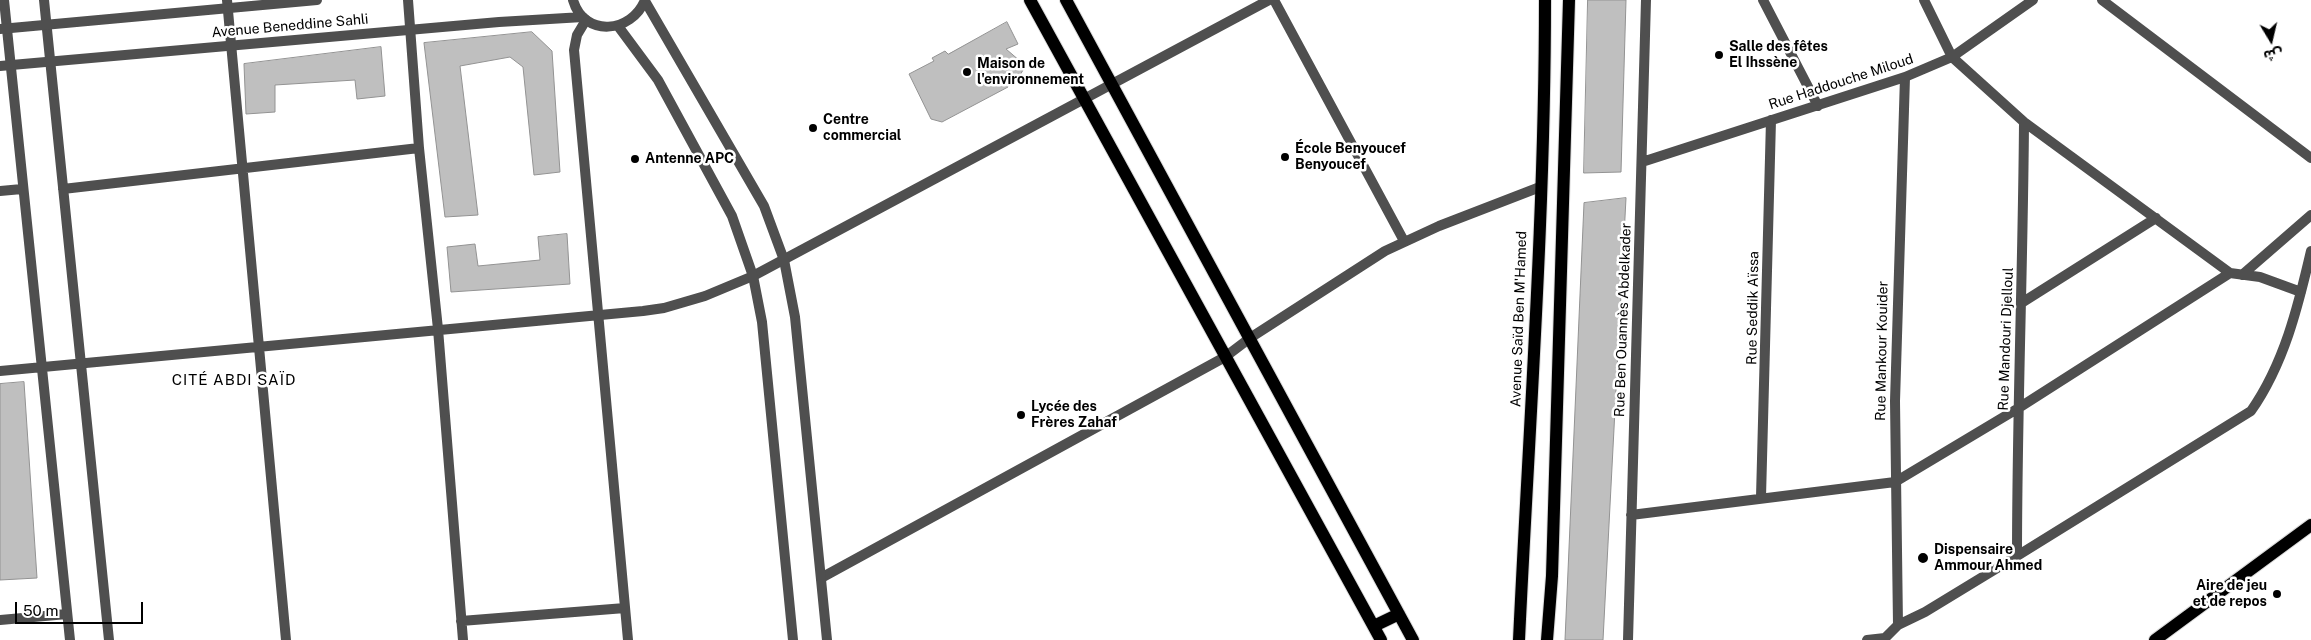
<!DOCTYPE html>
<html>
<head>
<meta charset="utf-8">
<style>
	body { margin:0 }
	#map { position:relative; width:2311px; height:640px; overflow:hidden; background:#fff; font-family:"Public Sans","Noto Sans Arabic",sans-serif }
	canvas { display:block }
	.north { position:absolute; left:2246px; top:15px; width:50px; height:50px; -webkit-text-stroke:4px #fff; paint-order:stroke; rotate:171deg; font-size:14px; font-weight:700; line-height:20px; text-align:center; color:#000 }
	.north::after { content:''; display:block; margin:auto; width:18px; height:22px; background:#000; clip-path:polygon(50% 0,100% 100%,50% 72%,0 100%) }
	.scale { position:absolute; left:15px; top:602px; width:128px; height:22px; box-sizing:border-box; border:2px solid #000; border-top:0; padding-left:6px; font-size:15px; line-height:18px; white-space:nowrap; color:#000; -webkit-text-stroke:4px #fff; paint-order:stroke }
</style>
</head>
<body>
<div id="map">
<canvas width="2311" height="640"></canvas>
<div class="north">ش</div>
<div class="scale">50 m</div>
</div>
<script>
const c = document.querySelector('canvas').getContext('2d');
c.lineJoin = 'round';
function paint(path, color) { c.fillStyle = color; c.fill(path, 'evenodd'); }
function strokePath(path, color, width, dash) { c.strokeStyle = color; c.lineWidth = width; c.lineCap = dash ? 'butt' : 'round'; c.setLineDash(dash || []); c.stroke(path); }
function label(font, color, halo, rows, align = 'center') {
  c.font = font + ' "Public Sans",sans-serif'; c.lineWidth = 5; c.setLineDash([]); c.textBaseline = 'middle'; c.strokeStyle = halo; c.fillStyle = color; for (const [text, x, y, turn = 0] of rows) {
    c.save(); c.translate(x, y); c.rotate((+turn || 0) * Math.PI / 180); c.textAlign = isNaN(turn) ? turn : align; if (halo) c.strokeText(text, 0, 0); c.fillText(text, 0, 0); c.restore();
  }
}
const building = new Path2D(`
	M1588,0H1626L1621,172L1584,173Z
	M1007,22L1018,44L1006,49L1020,61L1023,70L1019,77L1006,83L1008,87L942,122L931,119L909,74L934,61L932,58L945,51L948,54Z
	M532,32L552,51L560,172L534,175L523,67L510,57L460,66L478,215L445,217L424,43Z
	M381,47L385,96L357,99L355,80L275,85V112L246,114L244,64Z
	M1626,198L1603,640H1565L1584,203Z
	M567,234L570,284L451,292L447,247L475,244L478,266L540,260L538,237Z
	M24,382L37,578L0,580V384Z`);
const minor = new Path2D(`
	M4,0L70,640
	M44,0L109,640
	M227,0L286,640
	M408,0L419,148L438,329L463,640
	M1274,0L1404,241
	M1763,0L1818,106
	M1924,0L1952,57L2024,122L2230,273L2260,277L2301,292
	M2102,0L2311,158
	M586,20L577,35L574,50L628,640
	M1642,162L1905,77L1952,57L2033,0
	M63,189L419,148
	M0,191L22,189
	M2242,275L2311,215
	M2023,302L2156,218
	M0,371L643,311L664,308L705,296L753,276L1269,0
	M1761,497L1771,120
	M1631,515L1895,482L2017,409L2230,273
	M2017,556C2017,411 2023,267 2024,122
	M821,578L1225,357L1250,338L1385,251L1439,226L1540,187
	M0,620L67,614
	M461,621L625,608
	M1898,625L1895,401L1905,77
	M1628,640L1646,0
	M1867,640L1885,638L1898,625L1925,612L2017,556L2251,411C2284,364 2298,307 2311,251`);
const tertiary = new Path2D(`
	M573,0C584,38 632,33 645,0
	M645,1L764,206L784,260L795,317L827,640
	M618,26L658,80L732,216L753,276L762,322L793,640
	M0,29L317,0
	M0,66L499,22L583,17`);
const primary = new Path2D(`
	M1030,0L1381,640
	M1066,0L1413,640
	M1374,626L1399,614
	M1519,640C1529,427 1545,213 1545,0
	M1547,640L1552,576L1569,0
	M2155,640L2311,525`);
const markers = [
	[1719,55,5,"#000"],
	[967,72,5,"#000"],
	[813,128,5,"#000"],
	[1285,157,5,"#000"],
	[635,159,5,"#000"],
	[1021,415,5,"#000"],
	[1923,558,6,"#000"],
	[2277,594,5,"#000"]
];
const streetNames = [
	["Avenue Beneddine Sahli",290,26,-5],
	["Rue Haddouche Miloud",1841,82,-18],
	["Rue Seddik Aïssa",1753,308,-89],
	["Avenue Saïd Ben M'Hamed",1519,319,-88],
	["Rue Ben Ouannès Abdelkader",1623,320,-88],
	["Rue Mandouri Djelloul",2006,339,-88],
	["Rue Mankour Kouider",1882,351,-89]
];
const poiNames = [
	["Salle des fêtes",1729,47],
	["El Ihssène",1729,63],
	["Maison de",977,64],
	["l'environnement",977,80],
	["Centre",823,120],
	["commercial",823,136],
	["École Benyoucef",1295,149],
	["Benyoucef",1295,165],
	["Antenne APC",645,159],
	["Lycée des",1031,407],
	["Frères Zahaf",1031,423],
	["Dispensaire",1934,550],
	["Ammour Ahmed",1934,566],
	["Aire de jeu",2267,586,"right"],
	["et de repos",2267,602,"right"]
];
const neighbourhoodNames = [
	["CITÉ ABDI SAÏD",234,380]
];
paint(building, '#bfbfbf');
strokePath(building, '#939393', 1);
strokePath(primary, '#dbdbdb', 14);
strokePath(minor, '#4f4f4f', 10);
strokePath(tertiary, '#4f4f4f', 10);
strokePath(primary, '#000', 12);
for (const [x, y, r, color] of markers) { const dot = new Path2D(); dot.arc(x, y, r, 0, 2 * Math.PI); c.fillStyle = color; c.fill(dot); strokePath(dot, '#fff', 2); }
label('14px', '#000', '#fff', streetNames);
label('bold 14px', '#000', '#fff', poiNames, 'left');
c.letterSpacing = '1px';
label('15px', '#000', '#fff', neighbourhoodNames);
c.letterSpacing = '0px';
</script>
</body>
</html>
